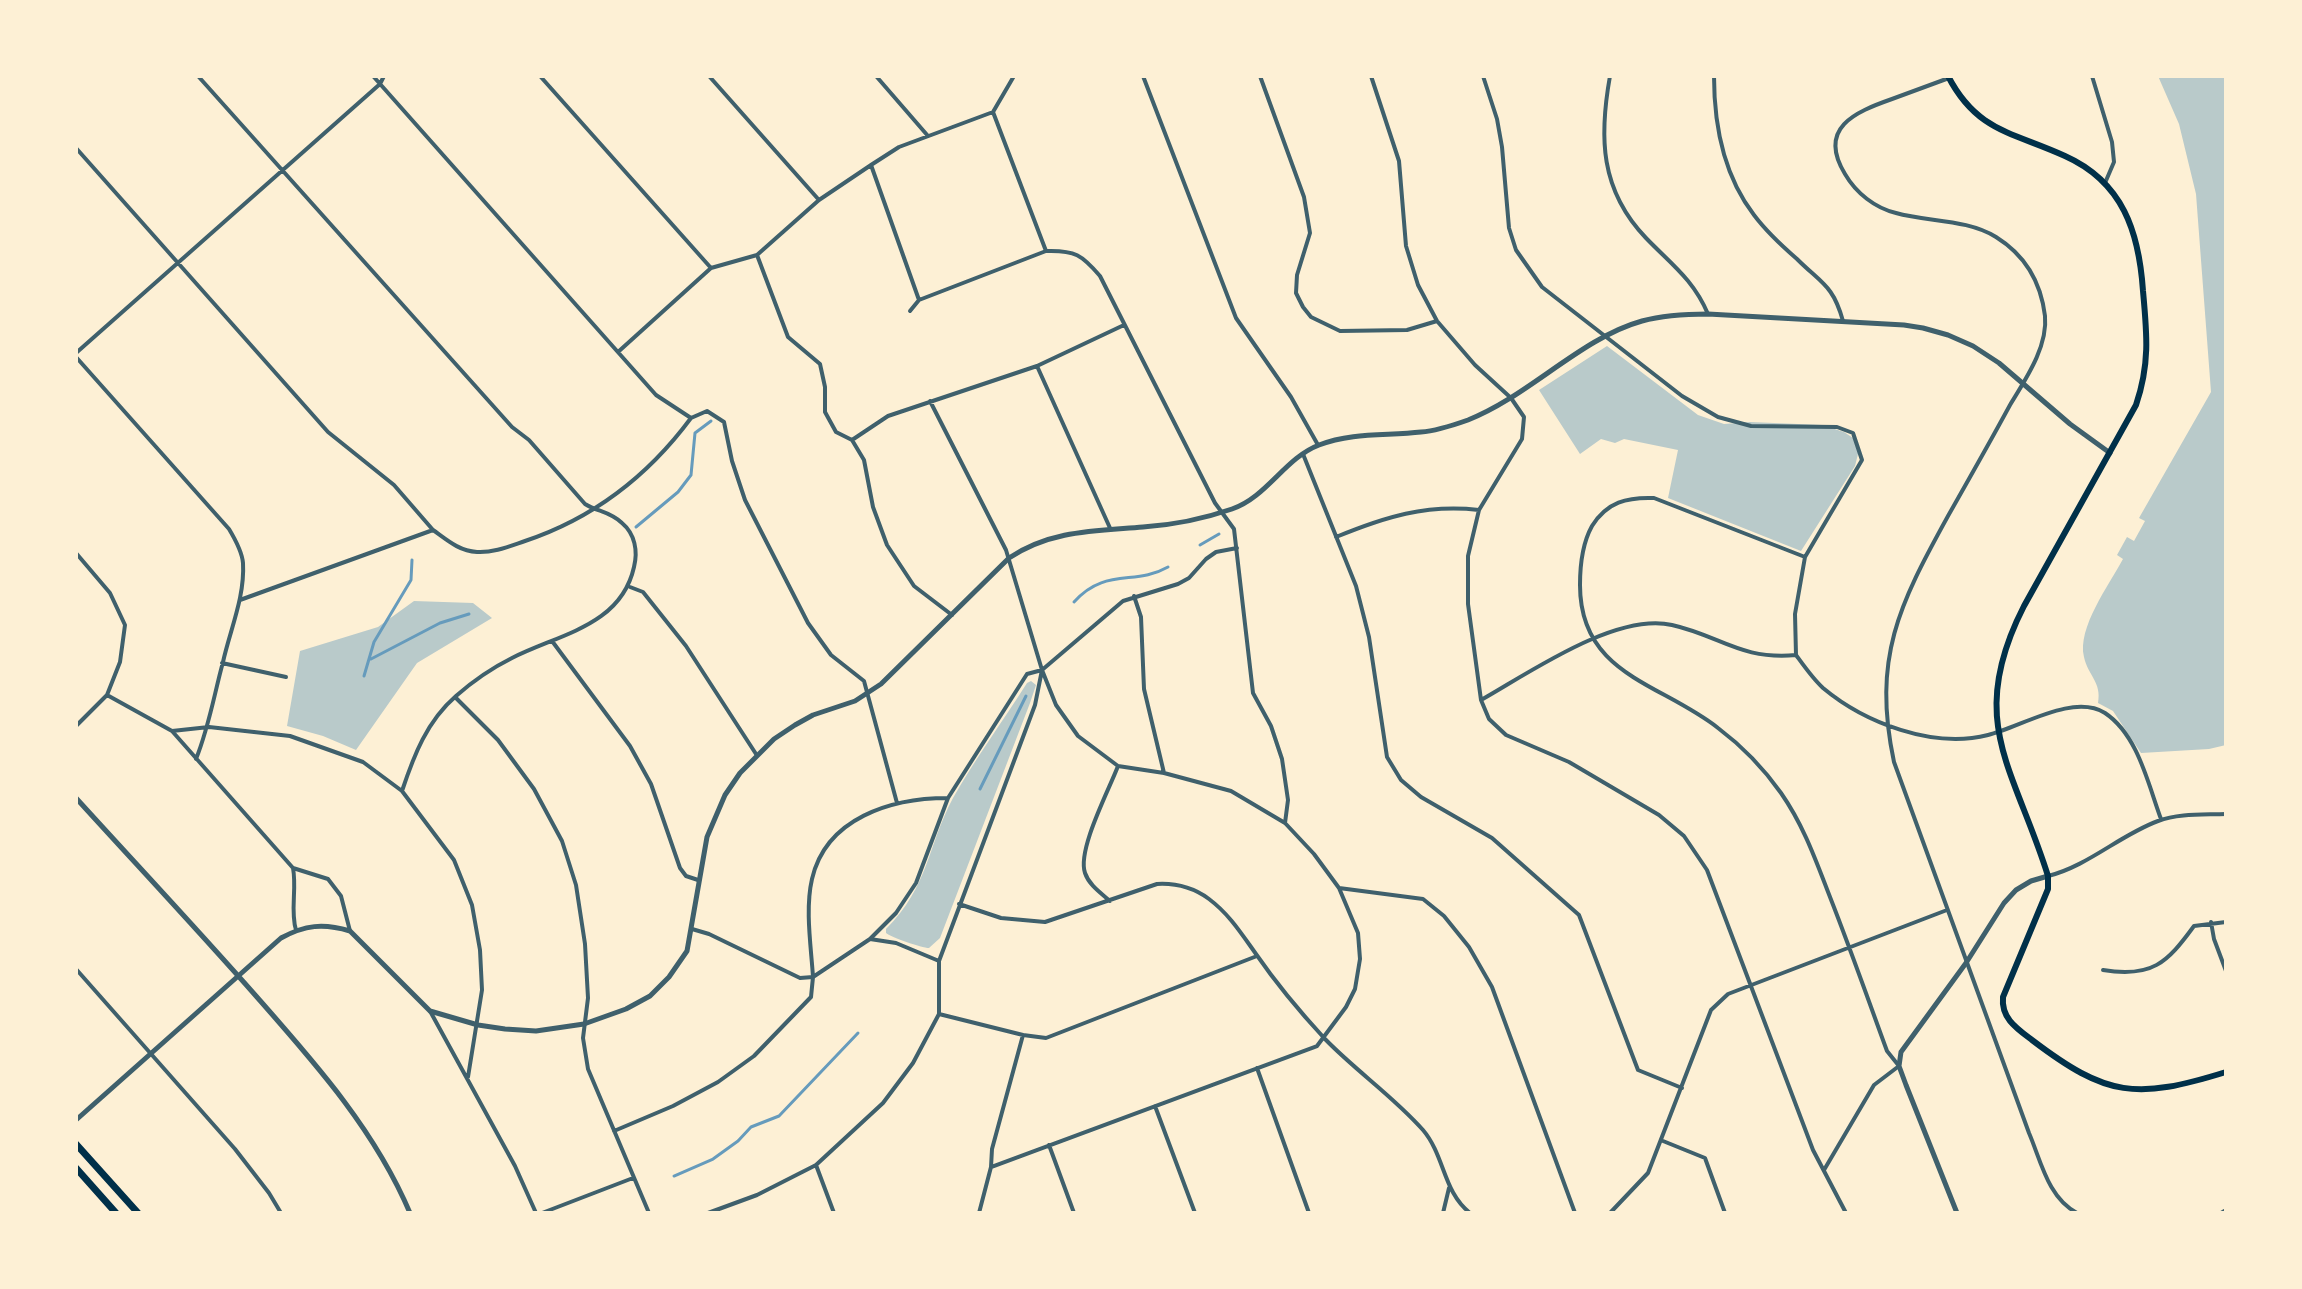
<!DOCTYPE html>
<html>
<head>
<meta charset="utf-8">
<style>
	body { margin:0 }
	#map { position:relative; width:2302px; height:1289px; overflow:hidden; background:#fdf0d5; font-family:Figtree,sans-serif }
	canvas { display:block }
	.frame { position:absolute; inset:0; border:78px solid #fdf0d5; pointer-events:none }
</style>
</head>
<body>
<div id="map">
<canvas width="2302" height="1289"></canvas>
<div class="frame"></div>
</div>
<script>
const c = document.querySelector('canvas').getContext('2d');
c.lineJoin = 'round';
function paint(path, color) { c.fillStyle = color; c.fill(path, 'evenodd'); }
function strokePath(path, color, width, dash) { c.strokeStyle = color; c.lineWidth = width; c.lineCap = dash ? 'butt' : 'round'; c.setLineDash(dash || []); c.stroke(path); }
const green = new Path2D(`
	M2158,76H2226V745L2209,749L2141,753L2113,711L2098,703C2102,682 2088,676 2084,657C2077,628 2109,585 2123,559L2117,555L2127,537L2134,541L2145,521L2139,518L2211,392L2196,194L2179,124Z
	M1607,346L1698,415L1724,424L1750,422L1822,425L1844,432L1856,440L1859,450L1855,466L1801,551L1668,498L1678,450L1624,439L1615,443L1601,439L1580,454L1539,390Z
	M414,601L473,603L492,618L417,663L356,750L323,736L287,726L300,651L378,627Z
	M1031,681L1036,685L1030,703L940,938L929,948C922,948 890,937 886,933V929C929,886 927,847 953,798C975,759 1003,721 1027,683Z`);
const stream = new Path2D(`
	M636,527L678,492L691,475L695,433L711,421
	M1200,545L1219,534
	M1074,602C1105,567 1135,586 1168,567
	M371,659L440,623L469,614
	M364,676L374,642L411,580L412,560
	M980,789L1026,696
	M674,1176L713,1159L738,1141L751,1127L779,1116L858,1033`);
const minor = new Path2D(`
	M198,76L512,427L529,440L585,504C598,512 609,511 622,523C635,534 638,551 634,567C621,626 559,634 512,658C492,668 473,681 456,696C427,721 414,755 402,791
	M373,76L656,395L691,418L707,411L724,422L732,461L745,500L808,623L831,655L864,681L897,803
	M540,76L711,268
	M709,76L819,200
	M876,76L928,136
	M1143,76L1236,318L1291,397L1318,445
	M1260,76L1304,197L1310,233L1297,275L1296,293L1303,307L1311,317L1340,331L1407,330L1437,321
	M1371,76L1399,161L1406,246L1418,285L1437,321L1475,365L1511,398L1524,417L1522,439L1479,510L1468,556V604L1481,700L1489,719L1506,735L1569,762L1659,815L1684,836L1707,870L1813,1150L1846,1213
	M1483,76L1497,119L1502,147L1509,228L1516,250L1542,287L1682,396L1718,417L1751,426L1837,427L1853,433L1862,460L1805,557L1795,614L1796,655
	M1610,76C1599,137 1600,190 1646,238C1671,264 1693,279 1708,314
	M1714,76C1714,124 1724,176 1754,215C1766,231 1782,246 1797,259C1822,284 1833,285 1843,321
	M2092,76L2112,142L2114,162L2105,183
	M1949,78C1930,85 1911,92 1892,99C1855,112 1817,128 1845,174C1856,193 1875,208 1896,213C1928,222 1967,219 1996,237C2025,255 2041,283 2045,316C2048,347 2025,380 2010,405C1990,442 1969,479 1948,516C1899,605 1872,658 1894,762L2029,1133C2041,1161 2048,1198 2077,1213
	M993,112L1046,251C1075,250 1082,255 1100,276L1215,503L1234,529L1253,693L1271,726L1282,759L1288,800L1285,823
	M76,148L328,432L394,485L433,530
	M871,165L919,300
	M757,255L788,337L820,364L825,387V412L836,432L852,440L864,460L873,507L887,545L914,586L952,615
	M910,311L919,300L1046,251
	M618,352L711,268L757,255L819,200L871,165L899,147L993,112L1014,76
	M76,353L380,84L384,76
	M76,357L229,529C235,539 242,551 243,563C245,597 230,630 223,662C214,695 209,727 196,759
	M1037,366L1110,528
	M930,401L1006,550L1042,670L1056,705L1078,736L1118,766L1164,773L1231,791L1285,823L1314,854L1339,888L1358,933L1360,959L1355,989L1346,1007L1317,1046L991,1167
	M852,440L888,416L1037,366L1124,325
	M1303,454L1356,586L1369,637L1387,757L1401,780L1421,797L1492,838L1579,915L1638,1070L1682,1088
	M1336,537C1385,517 1425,504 1479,510
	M76,553L110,593L125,625L120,662L107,695L76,726
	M1805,557L1654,498C1627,497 1607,502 1592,526C1582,544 1580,564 1580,585C1580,675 1661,683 1718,728C1742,746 1764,769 1781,793C1804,826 1816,861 1830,897C1850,948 1868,999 1887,1051L1899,1066L1874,1085L1824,1170
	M630,587L643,592L686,646L756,754
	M1134,596L1141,617L1144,689L1164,773
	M240,600L433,530C447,540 459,551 477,552C493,553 510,546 525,541C594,518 648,476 691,418
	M552,641L630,746L651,784L680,868L686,876L698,880
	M222,663L286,677
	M107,695L172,731L293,868L328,879L341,896L350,931
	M455,697L498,740L534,789L562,841L576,885L585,944L588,998L583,1038L588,1069L649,1213
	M1481,700C1529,673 1616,612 1672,625C1721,636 1740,660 1796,655C1804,666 1813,679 1823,688C1865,723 1933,749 1988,735C2021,727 2073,693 2105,713C2138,735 2148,784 2161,819
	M172,731L209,727L290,736L363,762L402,791L454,860L472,905L480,950L482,990L468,1077
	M293,868C297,889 290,911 296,930
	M2048,876C2088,866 2120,835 2158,821C2179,813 2204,815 2226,814
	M1339,888L1423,899L1444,916L1469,947L1492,987L1575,1213
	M1110,901C1101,893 1089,885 1085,873C1077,850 1109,790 1118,766
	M959,904L1001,918L1045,922L1157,884C1175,883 1194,888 1209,899C1229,914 1241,933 1256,954C1276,983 1301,1013 1325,1039C1356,1071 1394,1097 1423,1130C1445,1156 1443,1192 1470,1213
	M2211,922L2214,939L2226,971
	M692,929L709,934L800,978L813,977C811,946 805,909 812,879C826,818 891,798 948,798
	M870,939L896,943L939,961
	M76,969L235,1149L269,1193L281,1213
	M2103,970C2152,978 2167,963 2194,926L2226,922
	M430,1011L515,1166L536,1213
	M939,1014L1023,1035L1046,1038L1257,956
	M1257,1068L1309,1213
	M1155,1106L1195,1213
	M614,1131L673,1106L718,1082L754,1056L811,997L813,977L870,939L896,913L916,883L948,798L1027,674L1042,670
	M1663,1141L1705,1158L1725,1213
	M1049,1145L1074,1213
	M816,1165L834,1213
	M542,1213L633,1178
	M708,1213L757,1195L816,1165L883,1103L913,1063L939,1014V961L1035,705L1042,670L1123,601L1178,584L1189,578L1206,559L1216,552L1237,548
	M979,1213L991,1167L992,1149L1023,1035
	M1443,1213L1449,1188
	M1610,1213L1648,1173L1711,1010L1728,994L1947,910
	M2221,1213L2226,1210`);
const tertiary = new Path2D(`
	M76,798C136,864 197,929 256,996C315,1063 375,1130 410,1213
	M76,1120L281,938C305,925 323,923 350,931L430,1011L478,1025L505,1029L536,1031L584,1024L626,1009L650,996L669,977L687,951L707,837L725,795L740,773L774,739L795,725L813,715L855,701L881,684L1009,558C1051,530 1095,531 1143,527C1173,525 1203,519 1232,509C1267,497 1285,458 1319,445C1352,432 1387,436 1421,432C1436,431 1454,425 1468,420C1529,396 1581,338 1642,321C1664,315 1686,314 1708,314L1904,325L1923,328L1948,335L1973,346L1999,363L2070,424L2110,453
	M1957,1213L1906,1085L1899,1066L1901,1052L1966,963L2004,903L2016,890L2031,881L2048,876`);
const secondary = new Path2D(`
	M1948,76C1977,132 2013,132 2065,156C2123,182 2139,232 2143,291C2147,334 2150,364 2136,405L2024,606C1965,721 2014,767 2048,876V889L2003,997C2001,1018 2016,1028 2032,1040C2107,1097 2136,1100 2226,1072`);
const primary = new Path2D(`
	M76,1144L138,1213
	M76,1168L116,1213`);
paint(green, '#b9caca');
strokePath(stream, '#669bbc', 3);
strokePath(minor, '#3f606c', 4);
strokePath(tertiary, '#3f606c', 5);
strokePath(secondary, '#003049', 6);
strokePath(primary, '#003049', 7);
</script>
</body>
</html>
